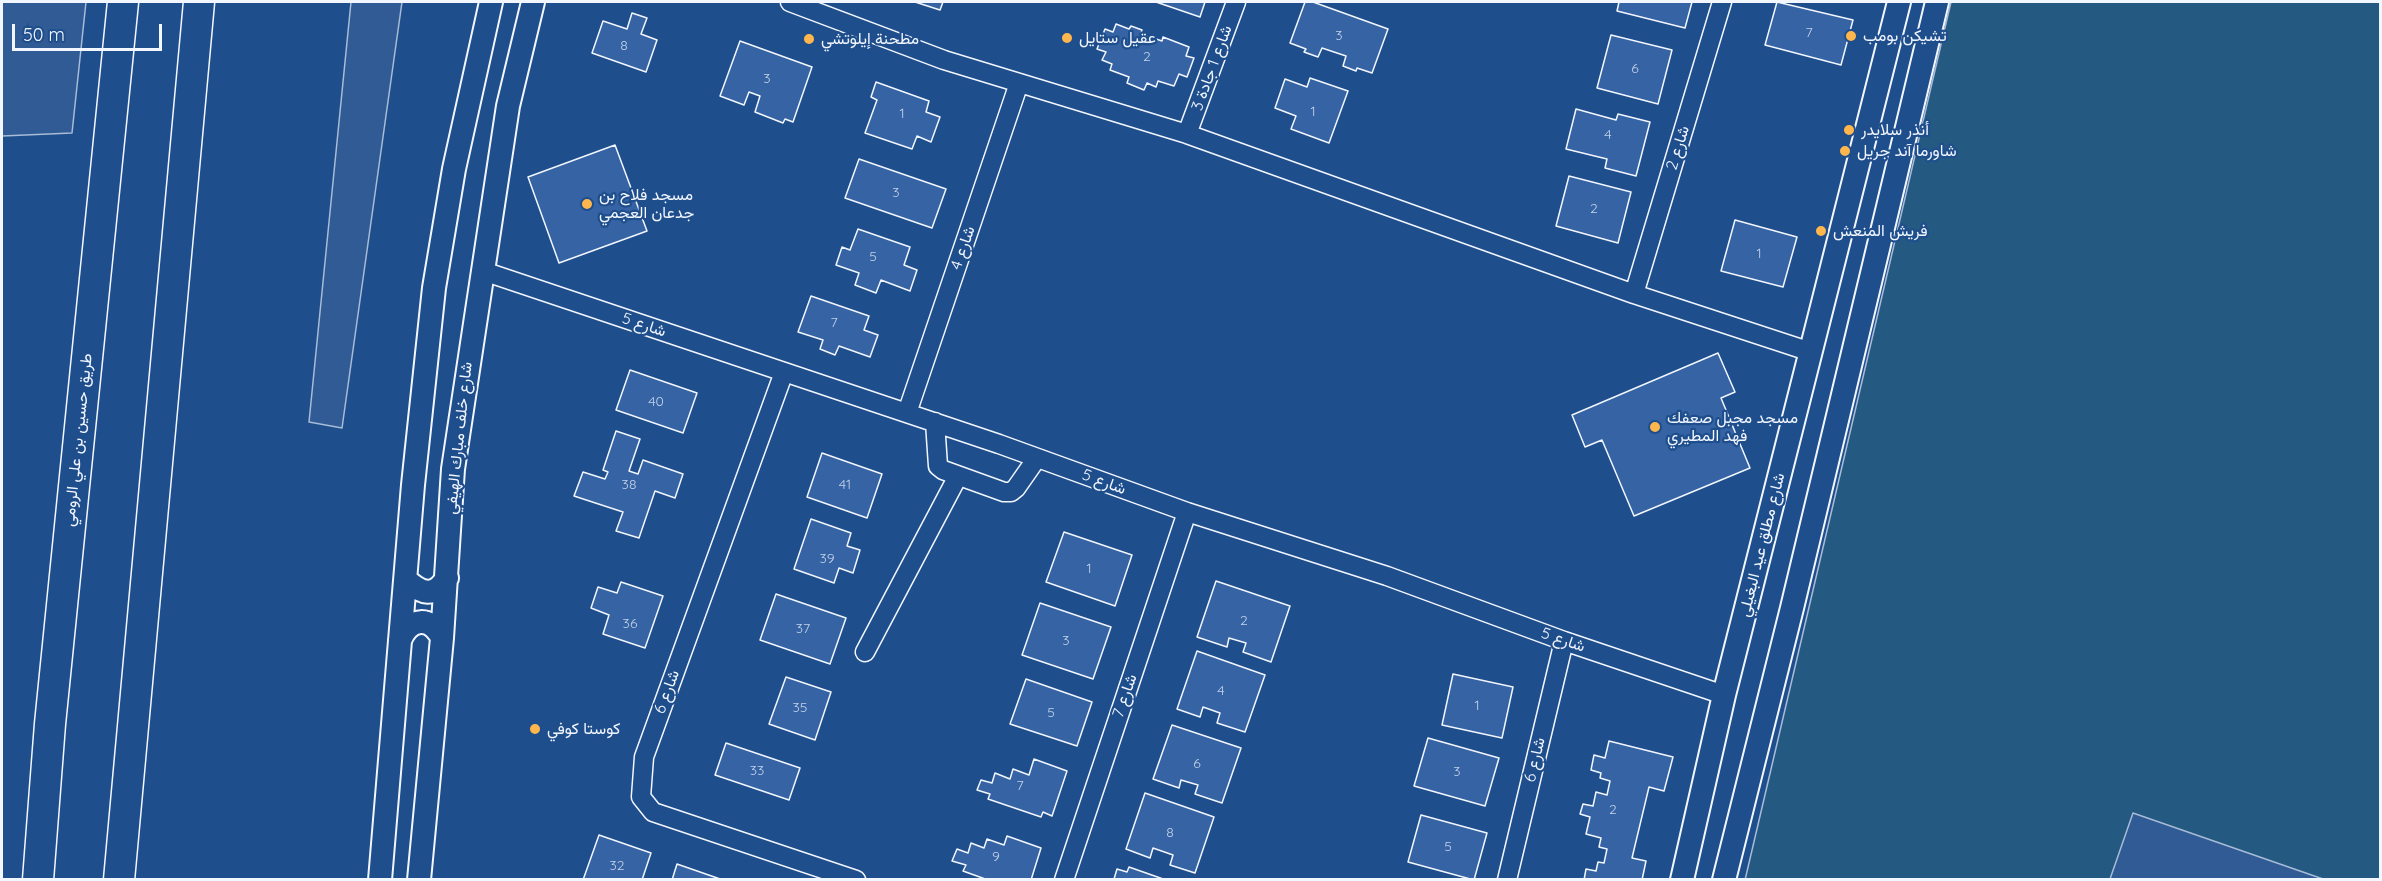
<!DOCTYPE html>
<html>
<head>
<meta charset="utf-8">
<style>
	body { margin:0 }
	#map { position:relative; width:2382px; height:881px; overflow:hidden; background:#1f4e8c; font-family:Quicksand,sans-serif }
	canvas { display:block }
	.frame { position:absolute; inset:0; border:3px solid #f2f6ff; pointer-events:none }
	.scale { position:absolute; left:12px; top:24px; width:150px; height:27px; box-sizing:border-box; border:3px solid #f2f6ff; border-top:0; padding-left:8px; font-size:18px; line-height:21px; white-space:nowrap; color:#f2f6ff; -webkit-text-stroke:4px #1f4e8c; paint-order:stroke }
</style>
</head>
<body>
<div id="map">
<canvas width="2382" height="881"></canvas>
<div class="frame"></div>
<div class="scale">50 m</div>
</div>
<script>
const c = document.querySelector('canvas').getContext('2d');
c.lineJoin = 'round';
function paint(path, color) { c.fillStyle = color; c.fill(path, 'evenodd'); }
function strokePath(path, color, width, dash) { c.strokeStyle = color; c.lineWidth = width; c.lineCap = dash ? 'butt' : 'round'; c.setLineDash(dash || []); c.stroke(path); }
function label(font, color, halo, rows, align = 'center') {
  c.font = font + ' Quicksand,Vazirmatn,sans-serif'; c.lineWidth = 4.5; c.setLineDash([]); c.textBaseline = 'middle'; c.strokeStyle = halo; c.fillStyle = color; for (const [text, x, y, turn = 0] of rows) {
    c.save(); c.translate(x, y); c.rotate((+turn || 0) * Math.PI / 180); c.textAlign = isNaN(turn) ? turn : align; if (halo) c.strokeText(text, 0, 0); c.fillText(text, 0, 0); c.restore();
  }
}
const green = new Path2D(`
	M1951,2H2380V879L1745,880Z`);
const parking = new Path2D(`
	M2,2H86L72,133L2,136Z
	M351,2H402L342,428L309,422Z
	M2133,813L2323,879H2110Z`);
const building = new Path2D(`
	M915,2H943L940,10Z
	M1156,2H1205L1200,17Z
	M1305,2H1313L1388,29L1372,73L1357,68L1356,71L1343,66L1346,56L1322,48L1318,57L1304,52L1306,49L1290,43Z
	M1619,2H1692L1685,28L1617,11Z
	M1777,2L1853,20L1841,65L1765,45Z
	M632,13L647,18L641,34L657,40L646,72L592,53L603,21L627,29Z
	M1116,24L1129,29L1131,26L1142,30L1141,34L1162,41L1163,37L1189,47L1186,56L1194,58L1187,77L1179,74L1174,86L1158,81L1156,87L1147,83L1144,90L1127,83L1129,77L1110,70L1112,64L1102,60L1106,52L1097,49L1105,29L1113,32Z
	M1611,35L1672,50L1658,104L1597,88Z
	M740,41L812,67L793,122L785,119L783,123L755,112L760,96L749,92L744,105L720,96Z
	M1310,78L1348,91L1329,143L1291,129L1296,116L1275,108L1285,79L1307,87Z
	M876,82L929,101L926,112L940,117L931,142L917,136L912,149L865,133L877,100L871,97Z
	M1576,109L1616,120L1618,114L1650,122L1636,176L1605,168L1607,159L1566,149Z
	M615,145L647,231L559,263L528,177Z
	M859,159L946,189L932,228L845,198Z
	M1569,176L1631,192L1618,243L1556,226Z
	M1735,220L1797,237L1783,287L1721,271Z
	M858,229L910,247L904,265L917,270L910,291L881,280L876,293L855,285L859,273L836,265L842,247L850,250Z
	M811,296L869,316L864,330L878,335L870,357L839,346L835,355L820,349L823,340L798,332Z
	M1718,353L1735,392L1721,398L1750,468L1634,516L1602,440L1585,447L1572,415Z
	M630,370L697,393L683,433L616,410Z
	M616,431L640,439L629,471L638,474L643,460L683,474L675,498L655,491L639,538L616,531L623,512L574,496L583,472L605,479L608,472L603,470Z
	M822,453L882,474L867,518L807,497Z
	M811,519L851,533L847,546L860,550L853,573L839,568L834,583L794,569Z
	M1064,532L1132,555L1115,606L1046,582Z
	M1216,581L1290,606L1271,662L1243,652L1246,643L1229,638L1227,647L1197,637Z
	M621,582L663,596L645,648L603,634L609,615L591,608L598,587L617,593Z
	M776,594L846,618L830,664L760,640Z
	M1040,603L1111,627L1093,679L1022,655Z
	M1197,651L1265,675L1245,732L1217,723L1220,713L1203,707L1200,717L1177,709Z
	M1453,674L1513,687L1502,738L1442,725Z
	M786,677L831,692L815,740L769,724Z
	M1026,679L1092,702L1077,746L1010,724Z
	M1172,725L1241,748L1222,803L1195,794L1198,785L1181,780L1179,788L1153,779Z
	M1428,738L1499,758L1485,806L1414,786Z
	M1609,741L1673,757L1664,791L1649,787L1632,858L1646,861L1642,880H1584L1586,869L1596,871L1598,862L1604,863L1607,849L1599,847L1601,838L1586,834L1590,817L1580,814L1583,804L1593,806L1596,792L1607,795L1610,781L1600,778L1601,773L1591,770L1594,755L1605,758Z
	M726,743L800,768L789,800L715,775Z
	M1034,759L1067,771L1052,816L1043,812L1041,817L988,799L990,794L977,790L981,780L992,783L995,773L1010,779L1013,769L1029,775Z
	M1145,793L1214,817L1195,873L1170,865L1173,855L1153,848L1150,858L1126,849Z
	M1421,815L1487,833L1474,880L1408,862Z
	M599,835L651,853L642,880H583Z
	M1007,836L1041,848L1031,880H988L963,871L966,865L952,861L957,849L968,853L971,843L984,848L987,839L1004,845Z
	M677,864L723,880H672Z
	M1129,867L1166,880L1114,879L1117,869L1127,872Z`);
const minor = new Path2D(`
	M790,2L944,60L1187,134L1634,294L1811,352
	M1187,134L1236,2
	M483,271L999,444L1187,512L1387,576L1564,641L1724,695
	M1634,294L1722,2
	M784,372L644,757L641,797L653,812L856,880
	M907,413L1019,83
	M935,422L938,466L943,470L1004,492H1011L1016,488L1037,458
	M865,652L958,476
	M1064,880L1187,512
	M1507,880L1564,641`);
const tertiary = new Path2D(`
	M406,580C422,594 434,598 447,578
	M400,640C410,617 431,616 442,638
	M380,880L413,485L434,288L454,169L491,2
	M419,880L442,638L453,469L508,106L533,2
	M1682,880L1724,695L1899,2
	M1724,880L1792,608L1937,2`);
const trunk = new Path2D(`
	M38,880L50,724L123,2
	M119,880L199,2`);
const markers = [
	[1851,36,6,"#ffb74d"],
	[1067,38,6,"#ffb74d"],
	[809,39,6,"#ffb74d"],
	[1849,130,6,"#ffb74d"],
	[1845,151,6,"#ffb74d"],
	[587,204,6,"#ffb74d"],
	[1821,231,6,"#ffb74d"],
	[1655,427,6,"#ffb74d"],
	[535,729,6,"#ffb74d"]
];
const numberNames = [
	["7",1809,33],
	["3",1339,36],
	["8",624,46],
	["2",1147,57],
	["6",1635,69],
	["3",767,79],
	["1",1313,112],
	["1",902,114],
	["4",1608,135],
	["3",896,193],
	["2",1594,209],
	["1",1759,254],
	["5",873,257],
	["7",834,323],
	["40",656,402],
	["38",629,485],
	["41",845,485],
	["39",827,559],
	["1",1089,569],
	["2",1244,621],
	["36",630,624],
	["37",803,629],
	["3",1066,641],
	["4",1221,691],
	["1",1477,706],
	["35",800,708],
	["5",1051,713],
	["6",1197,764],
	["33",757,771],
	["3",1457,772],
	["7",1020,786],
	["2",1613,810],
	["8",1170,833],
	["5",1448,847],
	["9",996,857],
	["32",617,866]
];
const poiNames = [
	["تشيكن بومب",1863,36],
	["عقيل ستايل",1079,38],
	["مطحنة إيلوتشي",821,39],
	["أنذر سلايدر",1861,130],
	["شاورما آند جريل",1857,151],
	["مسجد فلاح بن",599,195],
	["جدعان العجمي",599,213],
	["فريش المنعش",1833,231],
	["مسجد مجبل صعفك",1667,418],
	["فهد المطيري",1667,436],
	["كوستا كوفي",547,729]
];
const streetNames = [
	["شارع 1 جادة 3",1212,68,-70],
	["شارع 2",1678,148,-73],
	["شارع 4",963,248,-71],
	["شارع 5",644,325,18],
	["شارع خلف مبارك الهيفي",459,438,-84],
	["طريق حسين بن علي الرومي",78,440,-84],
	["شارع 5",1104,482,20],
	["شارع مطلق عيد البغيلي",1762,545,-76],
	["شارع 5",1563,640,19],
	["شارع 6",667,692,-70],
	["شارع 7",1125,696,-71],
	["شارع 6",1535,760,-77]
];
paint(green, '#245a82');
strokePath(green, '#a8bbd7', 1.5);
paint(parking, '#305b95');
strokePath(parking, '#a8bbd7', 1.5);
paint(building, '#3563a3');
strokePath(building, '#f2f6ff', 1.5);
strokePath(minor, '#f2f6ff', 21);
strokePath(tertiary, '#f2f6ff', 26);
strokePath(trunk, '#f2f6ff', 33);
strokePath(minor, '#1f4e8c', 18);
strokePath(tertiary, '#1f4e8c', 22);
strokePath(trunk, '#1f4e8c', 30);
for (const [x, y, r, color] of markers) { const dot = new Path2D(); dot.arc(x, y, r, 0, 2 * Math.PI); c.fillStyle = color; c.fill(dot); strokePath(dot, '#1f4e8c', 2); }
label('14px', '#c3d1e8', null, numberNames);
label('16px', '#f2f6ff', '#1f4e8c', poiNames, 'left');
label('16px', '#f2f6ff', '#1f4e8c', streetNames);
</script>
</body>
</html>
